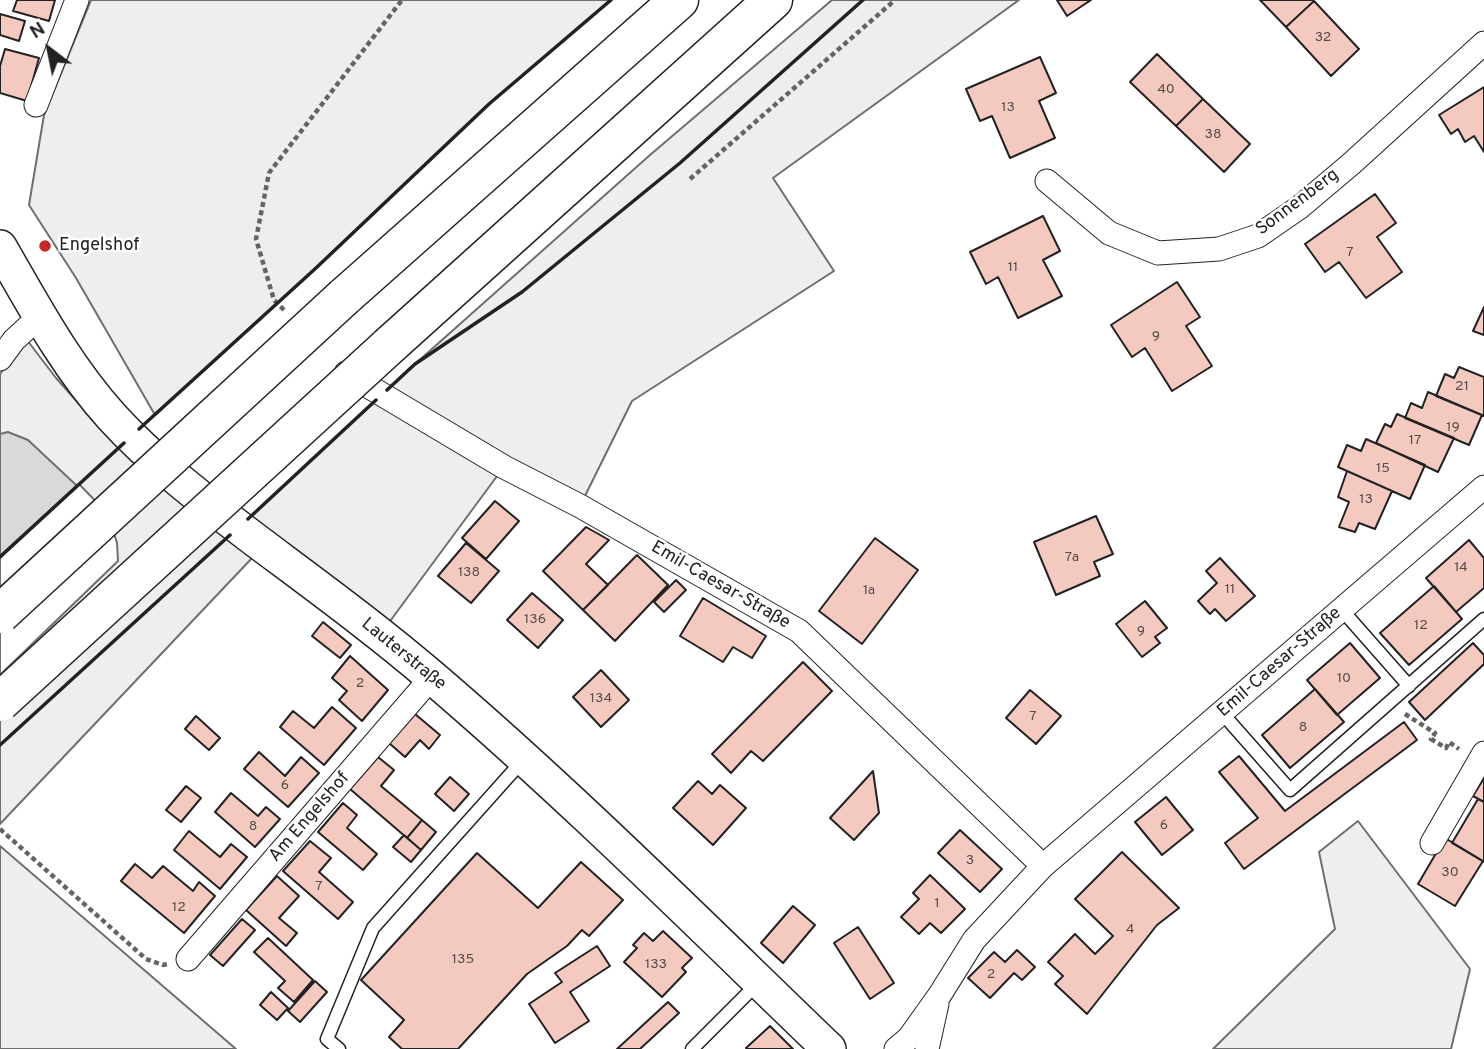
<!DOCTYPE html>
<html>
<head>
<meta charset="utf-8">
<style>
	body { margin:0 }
	#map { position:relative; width:1484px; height:1049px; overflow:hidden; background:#fff; font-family:Overpass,sans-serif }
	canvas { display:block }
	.north { position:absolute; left:14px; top:14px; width:70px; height:70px; -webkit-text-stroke:5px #fff; paint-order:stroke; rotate:328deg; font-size:19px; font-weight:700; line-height:28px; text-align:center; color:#222 }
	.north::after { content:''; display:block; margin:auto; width:24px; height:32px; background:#222; clip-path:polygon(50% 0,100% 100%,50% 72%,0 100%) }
</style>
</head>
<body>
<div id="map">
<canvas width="1484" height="1049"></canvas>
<div class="north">N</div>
</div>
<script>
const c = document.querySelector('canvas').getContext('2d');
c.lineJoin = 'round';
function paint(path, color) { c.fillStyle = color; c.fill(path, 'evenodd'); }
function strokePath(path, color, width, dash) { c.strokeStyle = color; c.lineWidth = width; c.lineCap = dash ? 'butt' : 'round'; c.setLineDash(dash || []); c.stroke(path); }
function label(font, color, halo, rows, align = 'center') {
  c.font = font + ' Overpass,sans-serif'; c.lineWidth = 5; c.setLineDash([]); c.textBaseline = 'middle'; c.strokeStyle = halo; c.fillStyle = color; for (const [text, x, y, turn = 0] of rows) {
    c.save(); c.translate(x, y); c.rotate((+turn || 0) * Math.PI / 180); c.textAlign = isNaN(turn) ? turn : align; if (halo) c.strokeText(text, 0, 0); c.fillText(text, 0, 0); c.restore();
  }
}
const green = new Path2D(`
	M91,0H611L489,104L316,268L155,415L76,278L29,205L44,115Z
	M832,0H1019L773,178L834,271L632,401L580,506L503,468L385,628L248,519L415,364L650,155Z
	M27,340L56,378L114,443L253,557L0,824V374Z
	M1358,821L1470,969L1451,1049H1213L1335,929L1319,852Z
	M0,846L236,1049H0Z`);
const water = new Path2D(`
	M8,432L28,440L75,484L105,516L0,672V434Z`);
const pier = new Path2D(`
	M79,484L108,514L117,543L118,561L0,675V557Z`);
const building = new Path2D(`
	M17,0H55L49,21L13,11Z
	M1057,0H1091L1067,16Z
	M1260,0H1313L1314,1L1286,27Z
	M1314,1L1359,49L1331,76L1286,27Z
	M0,14L25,21L19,41L0,35Z
	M5,49L39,58L27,101L0,93V66Z
	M1157,54L1203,99L1176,126L1130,82Z
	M1040,57L1056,93L1039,101L1055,138L1010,158L992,116L980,121L966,89Z
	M1484,87V152L1474,136L1465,142L1458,129L1451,134L1439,115Z
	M1203,99L1250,144L1224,172L1176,126Z
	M1375,194L1396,223L1377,237L1402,272L1366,298L1339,262L1325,272L1305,244Z
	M1043,216L1060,251L1043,260L1062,296L1018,318L998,277L986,284L970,252Z
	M1177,282L1200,317L1186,326L1212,366L1172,391L1145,348L1132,357L1111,325Z
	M1484,307V335L1473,331Z
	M1459,367L1484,377V416L1436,396L1445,374L1454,378Z
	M1428,392L1482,415L1469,445L1405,418L1411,403L1422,408Z
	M1397,414L1454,438L1438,472L1376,443L1385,424L1391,427Z
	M1366,439L1425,465L1410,499L1338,467L1347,445L1361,451Z
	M1347,471L1392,491L1375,529L1359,523L1355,532L1339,527L1349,502L1338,497Z
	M495,501L519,521L486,559L462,538Z
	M1096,516L1113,554L1094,562L1100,576L1056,595L1034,542Z
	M586,527L609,540L586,564L608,585L583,610L543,571Z
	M875,538L918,570L862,644L819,611Z
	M1469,540L1484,558V588L1456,612L1426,578Z
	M466,543L499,571L471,603L438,576Z
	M637,555L668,585L615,641L583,610Z
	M1220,558L1255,596L1226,621L1215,609L1210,614L1198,601L1217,583L1206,571Z
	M676,580L686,590L664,612L654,602Z
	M1434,586L1462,619L1409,665L1380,633Z
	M532,593L563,620L538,648L507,620Z
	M703,598L766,636L752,658L733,647L723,662L680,636Z
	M1145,601L1167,628L1155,637L1160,643L1142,657L1116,624Z
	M323,622L351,645L340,658L312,636Z
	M1350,643L1380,678L1337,715L1307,680Z
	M1473,643L1484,655V664L1425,720L1409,702Z
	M350,656L388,690L362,721L339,700L347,691L332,678Z
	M803,662L832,691L763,761L751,751L731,773L712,754Z
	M601,670L629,700L601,727L573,697Z
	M1315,689L1344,722L1290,768L1262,735Z
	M1030,690L1061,716L1036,744L1006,718Z
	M332,707L356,728L324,765L280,727L293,711L314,728Z
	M415,714L440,735L429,749L420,740L405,757L389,743Z
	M196,716L220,738L209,750L185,729Z
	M1404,722L1417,740L1244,869L1225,843L1258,818L1219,772L1239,756L1285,811Z
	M259,752L285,776L301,757L319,773L288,807L244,769Z
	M378,757L394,770L381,786L422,820L407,838L350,789Z
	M873,771L879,813L854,840L830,818Z
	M450,777L469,794L454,811L435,794Z
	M1484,778V802L1473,796Z
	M698,781L712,794L720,785L746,808L713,845L673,808Z
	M186,786L201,798L181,822L166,810Z
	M231,793L258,816L266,807L280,819L255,847L215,812Z
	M1166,797L1193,830L1162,855L1135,822Z
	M1478,799L1484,802V862L1452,843Z
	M343,803L357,815L347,828L377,854L363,870L318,832Z
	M422,820L436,832L421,850L407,838Z
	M960,830L1002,869L980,892L938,853Z
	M189,831L220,857L231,844L247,857L220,889L174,850Z
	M404,835L421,850L411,862L393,847Z
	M1445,838L1483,861L1455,906L1418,884Z
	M310,841L331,858L319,872L353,902L338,919L283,871Z
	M1122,852L1179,908L1157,925L1087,1014L1055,984L1063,976L1048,962L1075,934L1095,954L1113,936L1075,899Z
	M477,853L538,908L581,862L623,900L589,936L582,930L567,946L527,974L458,1049H402L389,1037L404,1020L361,980Z
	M135,864L152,878L163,866L193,891L199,882L215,896L184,933L121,881Z
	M930,875L965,909L941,933L930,923L919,934L901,917L919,899L913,893Z
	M277,876L299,896L279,918L297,933L286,946L246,910Z
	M793,906L815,925L783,963L761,943Z
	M242,919L255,930L223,966L210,955Z
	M858,927L894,983L870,999L834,943Z
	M663,931L692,958L682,968L686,972L662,997L624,962L637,948L633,945L644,933L653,941Z
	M268,938L313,980L294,1002L278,988L285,981L254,952Z
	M597,946L610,966L570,992L589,1021L555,1043L529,1004L562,982L555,973Z
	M1017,950L1035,967L1022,980L1014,973L990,998L968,978L994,952L1005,962Z
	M315,981L327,992L300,1022L288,1011Z
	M271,992L288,1008L277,1020L260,1005Z
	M668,1002L679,1013L640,1049H617Z
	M770,1026L793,1049H747L746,1048Z`);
const path = new Path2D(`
	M690,179L895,0
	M284,310L274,300L256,239L269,173L402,0
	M1405,714L1435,733L1431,739L1446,748L1449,742L1459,749
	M0,829L146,959L163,965L167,964`);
const lane = new Path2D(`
	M1342,610L1409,686
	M1222,713L1290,790L1484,619
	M339,1049L327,1039L373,928L524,759
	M692,1049L759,982`);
const street = new Path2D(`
	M36,105L77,0
	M1047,181L1109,233L1158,253L1219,249L1258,236L1300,207L1351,164L1484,43
	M0,359L14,340L39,317
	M346,373L504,467L580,506L799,631L1043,866
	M1432,843L1484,753
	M188,959L432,677
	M896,1049L909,1038L939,996L974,940L1043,866L1484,487
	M927,1049L937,1004`);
const secondary = new Path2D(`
	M0,247C34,306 66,366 112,417C154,463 204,501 254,539C314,584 376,629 433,678C571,796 699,924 829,1049`);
const highway = new Path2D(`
	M344,297L679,0
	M391,344L773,0`);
const highwayBridge = new Path2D(`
	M0,614L344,297
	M0,702L391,344`);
const wall = new Path2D(`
	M387,390L415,364L522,292L680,163L863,0
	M139,429L316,268L489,104L611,0
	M248,519L376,400
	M0,557L124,443
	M0,745L230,535`);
const markers = [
	[45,246,7,"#c62828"]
];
const numberNames = [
	["32",1323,38],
	["40",1166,90],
	["13",1008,108],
	["38",1213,135],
	["7",1350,253],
	["11",1013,268],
	["9",1156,337],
	["21",1462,387],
	["19",1453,428],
	["17",1415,441],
	["15",1383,469],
	["13",1366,500],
	["7a",1072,558],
	["14",1461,568],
	["138",469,573],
	["11",1230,590],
	["1a",869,591],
	["136",535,620],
	["12",1421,626],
	["9",1141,632],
	["10",1344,679],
	["2",360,684],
	["134",601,699],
	["7",1033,717],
	["8",1303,728],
	["6",285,786],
	["6",1164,826],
	["8",253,827],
	["3",970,861],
	["30",1450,873],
	["7",319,887],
	["1",937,904],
	["12",179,908],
	["4",1130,930],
	["135",463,960],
	["133",656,965],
	["2",991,975]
];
const streetNames = [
	["Sonnenberg",1298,203,-37],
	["Emil-Caesar-Straße",720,586,30],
	["Lauterstraße",403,655,39],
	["Emil-Caesar-Straße",1280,663,-41],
	["Am Engelshof",310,818,-49]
];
const poiNames = [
	["Engelshof",59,246]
];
paint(green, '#eee');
strokePath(green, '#6f6f6f', 2);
paint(water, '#d9d9d9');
strokePath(water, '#6f6f6f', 2);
paint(pier, '#fff');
strokePath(pier, '#6f6f6f', 2);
paint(building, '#f3c9c0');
strokePath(building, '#222', 2);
strokePath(lane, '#222', 15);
strokePath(street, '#222', 25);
strokePath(secondary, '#222', 36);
strokePath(highway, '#222', 41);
strokePath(path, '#646464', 4.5, [5, 3.5]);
strokePath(lane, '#fff', 12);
strokePath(street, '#fff', 23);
strokePath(secondary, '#fff', 33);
strokePath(highway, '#fff', 38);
strokePath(highwayBridge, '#222', 41, []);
strokePath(highwayBridge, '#fff', 38);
strokePath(wall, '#222', 3.5);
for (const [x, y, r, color] of markers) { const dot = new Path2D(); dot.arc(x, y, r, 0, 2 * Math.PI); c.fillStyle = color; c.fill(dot); strokePath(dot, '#fff', 2.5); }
label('14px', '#564c4a', null, numberNames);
label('18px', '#222', '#fff', streetNames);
label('18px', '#222', '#fff', poiNames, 'left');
</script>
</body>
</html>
